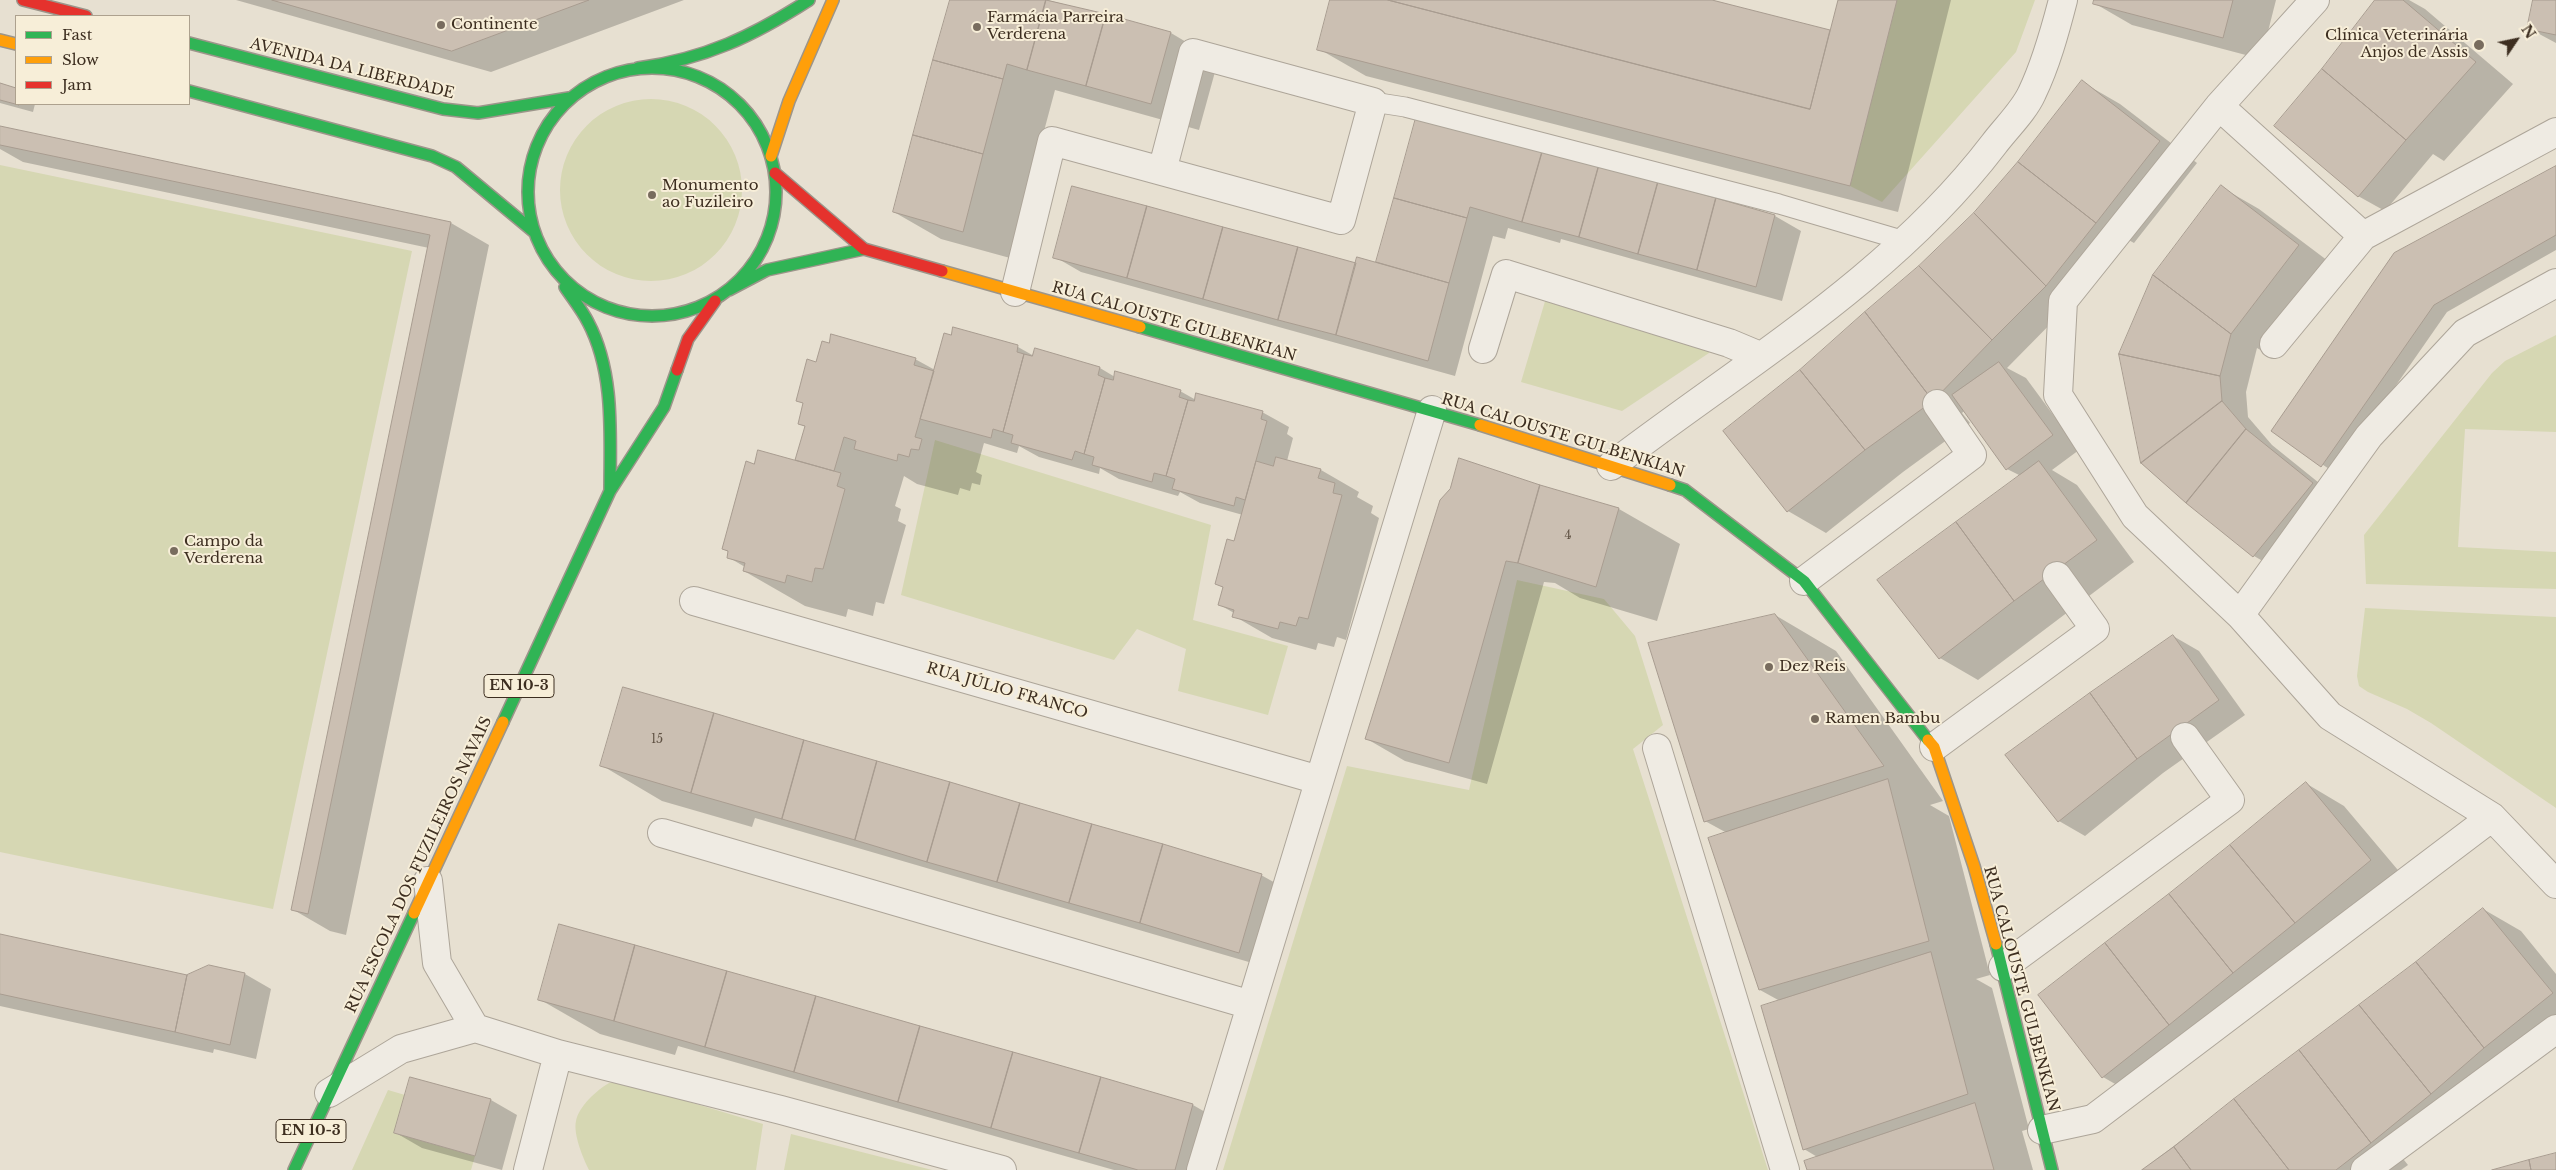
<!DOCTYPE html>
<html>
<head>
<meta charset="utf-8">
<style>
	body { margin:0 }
	#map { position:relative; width:2556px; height:1170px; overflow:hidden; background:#e7e0d1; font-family:"Libre Baskerville",serif }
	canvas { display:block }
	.legend { position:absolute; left:15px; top:15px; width:175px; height:90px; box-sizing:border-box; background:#f7eed8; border:1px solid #ada18e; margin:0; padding:6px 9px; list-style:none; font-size:15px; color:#3d2e20 }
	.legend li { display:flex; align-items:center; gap:10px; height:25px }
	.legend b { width:25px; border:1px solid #ada18e }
	.north { position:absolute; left:2491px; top:15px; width:50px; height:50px; -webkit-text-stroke:4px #f7eed8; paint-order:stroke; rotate:56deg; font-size:14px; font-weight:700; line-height:20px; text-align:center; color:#3d2e20 }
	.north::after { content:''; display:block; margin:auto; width:18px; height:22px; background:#3d2e20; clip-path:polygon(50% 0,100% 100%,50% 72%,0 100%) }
</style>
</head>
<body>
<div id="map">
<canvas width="2556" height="1170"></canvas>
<ul class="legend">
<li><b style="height:6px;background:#30b455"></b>Fast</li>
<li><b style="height:6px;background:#ff9f0a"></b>Slow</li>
<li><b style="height:6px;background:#e5322d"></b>Jam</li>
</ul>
<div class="north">N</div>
</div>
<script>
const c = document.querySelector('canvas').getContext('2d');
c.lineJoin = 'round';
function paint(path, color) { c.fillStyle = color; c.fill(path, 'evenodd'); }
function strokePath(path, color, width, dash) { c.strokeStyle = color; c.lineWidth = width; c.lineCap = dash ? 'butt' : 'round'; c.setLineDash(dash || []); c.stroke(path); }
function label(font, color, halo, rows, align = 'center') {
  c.font = font + ' "Libre Baskerville",serif'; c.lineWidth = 4; c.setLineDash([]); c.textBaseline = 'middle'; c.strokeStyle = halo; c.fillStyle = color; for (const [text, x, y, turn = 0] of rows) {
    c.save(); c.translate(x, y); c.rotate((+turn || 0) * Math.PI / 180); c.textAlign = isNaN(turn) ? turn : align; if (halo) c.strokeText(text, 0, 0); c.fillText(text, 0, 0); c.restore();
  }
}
const green = new Path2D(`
	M1896,0H2035L2016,52L1882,202L1850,186Z
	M560 190a91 91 0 1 1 182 0a91 91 0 1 1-182 0Z
	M0,165L412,251L273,909L0,852Z
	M1546,298L1712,346L1709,353L1622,411L1521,382Z
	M2556,335V432L2465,429L2458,547L2556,552V589L2366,584L2364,535L2492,373L2505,361Z
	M935,440L1211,525L1193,620L1288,646L1268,715L1178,691L1186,649L1137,629L1114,660L901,595Z
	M1517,580L1604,599L1635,636L1663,725L1633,749L1768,1170H1223L1347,766L1469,790Z
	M2365,608L2556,617V808L2431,723L2407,709L2368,692L2359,686L2357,676Z
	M609,1083H626L763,1124L756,1170H589C583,1158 573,1134 576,1121C579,1106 597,1090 609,1083Z
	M388,1090L405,1095L394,1133L475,1156L471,1170H352Z
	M791,1134L932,1170H784Z`);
const shadow = new Path2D(`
	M236,0H684L491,72Z
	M951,0H1048L1171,33L1218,61L1199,130L1055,90L1010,258L941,239L894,212Z
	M1331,0H1707L1831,32L1839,0H1951L1898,212L1366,76L1319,49Z
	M2095,0H2276L2261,59L2132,25L2094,3Z
	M2377,0H2409L2425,9L2513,84L2444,161L2433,154L2385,211L2358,196L2323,70Z
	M2534,0H2556V43L2528,28Z
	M2082,82L2120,104L2197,163L2134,243L2123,237L2073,301L2007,368L2026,378L2079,450L2052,470L2077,485L2134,562L1978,680L1940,658L2021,476L2007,469L1965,410L1962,413L1970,423L1903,472L1826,533L1788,511L1801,371L1920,267L1975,213L2019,163Z
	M0,85L16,89V104H35L33,112L0,103Z
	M1418,116L1775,216L1801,231L1782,301L1561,239L1560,243L1508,228L1505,239L1493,236L1455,376L1081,272L1055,257L1377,264Z
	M0,128L451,223L489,245L346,935L330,931L292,909L429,248L23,162L0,149Z
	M2556,167V250L2447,312L2335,473L2273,431Z
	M2221,187L2259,209L2336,267L2269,355L2257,348L2246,392L2248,417L2272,445L2339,499L2280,571L2254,556L2186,502Z
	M954,329L1018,347L1034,356L1035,350L1100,368L1115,377L1180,391L1196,400L1262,412L1289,427L1287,434L1293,438L1287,461L1321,470L1359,492L1357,497L1373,506L1371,513L1379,518L1346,640L1337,637L1334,647L1318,643L1316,650L1272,638L1234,616V613L1220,605L1224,588L1216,584L1235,543L1243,515L1200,503L1180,492L1178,496L1119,479L1100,468L1099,474L1039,457L1019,446L1017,453L984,443L976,472L982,475L980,485L972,483L970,491L960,488L958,495L917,484L904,476L895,506L901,509L898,521L906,525L884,604L876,602L873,616L848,609L846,617L805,606L744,571L745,567L728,557L729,552L723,549L755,465L796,462L806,427L799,424L804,404L797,400L817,364L915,359L935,370Z
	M1539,486L1619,509L1680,544L1657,621L1580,598L1555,583L1544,582L1487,784L1405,761L1367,739Z
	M1775,615L1836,651L1943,801L1930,805L1949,816L1990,975L1976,979L1992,988L2029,1129L2022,1131L2033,1170H1809L1819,1158L1804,1149L1780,1001L1760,990L1727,833L1705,821Z
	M2173,636L2199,651L2245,715L2163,773L2085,836L2059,821Z
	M601,765L1261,875L1288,890L1266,967L755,818L752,827L662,801Z
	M2307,784L2344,806L2408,882L2129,1092L2103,1077L2232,846Z
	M2483,909L2521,931L2556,974V1042L2400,1155L2408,1165L2401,1170H2142L2417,963Z
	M560,925L1193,1105L1219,1120L1205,1170H1114L678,1046L675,1055L600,1034L539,999Z
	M0,936L188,977L209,966L245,974L271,989L256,1059L214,1049L213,1053L0,1006Z
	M411,1078L491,1100L517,1115L502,1170L422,1148L396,1133Z`);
const building = new Path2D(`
	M272,0H589L452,51Z
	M950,0H1046L1027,70L1007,64L1003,79L933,60Z
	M1046,0L1106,14L1086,86L1027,70Z
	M1330,0H1388L1810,109L1838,0H1897L1850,186L1317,50Z
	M1388,0H1712L1830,30L1810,109Z
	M2094,0H2233L2223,38L2093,4Z
	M2375,0H2403L2476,62L2406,140L2322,69Z
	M2533,0H2556V35L2527,29Z
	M1106,14L1171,32L1151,104L1086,86Z
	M933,60L1003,79L983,154L913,135Z
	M2322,69L2406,140L2358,197L2274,126Z
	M2082,80L2160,141L2096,223L2018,162Z
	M0,83L16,88V104L19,105L0,100Z
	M1417,114L1543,149L1522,222L1470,207L1467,218L1394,198Z
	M0,126L451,222L308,914L291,910L430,235L0,145Z
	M913,135L983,154L963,232L893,212Z
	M1543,149L1599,165L1579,237L1522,222Z
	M2018,162L2096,223L2046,286L1974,213Z
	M1599,165L1658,182L1638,254L1579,237Z
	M2556,166V235L2434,305L2321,467L2271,431L2394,253Z
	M1658,182L1716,198L1697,270L1638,254Z
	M2221,185L2299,245L2231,334L2153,275Z
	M1072,186L1147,206L1127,278L1053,258Z
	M1394,198L1467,218L1449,283L1376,262Z
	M1716,198L1775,215L1756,287L1697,270Z
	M1147,206L1223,227L1203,299L1127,278Z
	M1974,213L2046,286L1992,340L1919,266Z
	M1223,227L1298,247L1278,320L1203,299Z
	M1298,247L1356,263L1336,335L1278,320Z
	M1357,257L1449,283L1428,361L1336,335Z
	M1919,266L1992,340L1933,401L1865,312Z
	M2153,275L2231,334L2220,376L2119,354Z
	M1865,312L1933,401L1865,450L1800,370Z
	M953,327L1018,345L1017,352L1024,354L1003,432L993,429L991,438L920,419L944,333L951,335Z
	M831,334L916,358L914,365L934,371L915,437L922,439L919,450L911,449L909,457L898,454L897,461L854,449L856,441L844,437L834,471L795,460L805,426L798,424L803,403L796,401L807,359L816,362L822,341L829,343Z
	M1035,348L1100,367L1098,375L1105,378L1084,454L1075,451L1072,460L1011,443L1013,435L1003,432L1024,354L1032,356Z
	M2119,354L2220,376L2222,401L2141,463Z
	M1999,362L2053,435L2006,470L1952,395Z
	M1800,370L1865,450L1787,512L1723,431Z
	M1115,371L1181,390L1179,397L1188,400L1166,476L1154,473L1152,482L1092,465L1094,457L1084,454L1105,378L1113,380Z
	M1196,393L1263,411L1261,419L1267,421L1245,500L1236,497L1234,506L1172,489L1175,479L1166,476L1188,400L1194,401Z
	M2222,401L2246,429L2186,503L2141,463Z
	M2246,429L2313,483L2253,557L2186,503Z
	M758,450L841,473L837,486L845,489L823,569L815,568L812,582L787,575L785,583L743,571L745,563L727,558L728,551L722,549L746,461L754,464Z
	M1276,457L1321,469L1318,478L1335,483L1333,493L1342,495L1308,619L1299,617L1296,626L1280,622L1278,629L1232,617L1234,610L1218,605L1223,587L1215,584L1227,539L1234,541L1256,461L1273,466Z
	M1459,458L1540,485L1518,563L1506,561L1449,763L1365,739L1440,500L1450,489Z
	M2039,461L2097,540L2014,601L1956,522Z
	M1540,485L1619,508L1596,587L1518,563Z
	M1956,522L2014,601L1939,659L1877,580Z
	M1775,614L1884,766L1704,822L1648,643Z
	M2173,635L2219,700L2137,759L2090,693Z
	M623,687L714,713L691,793L600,766Z
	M2090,693L2137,759L2058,822L2005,755Z
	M714,713L804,740L782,819L691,793Z
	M804,740L877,761L855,840L782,819Z
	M877,761L950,782L927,862L855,840Z
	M1888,779L1929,941L1759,990L1708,838Z
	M950,782L1020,803L997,882L927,862Z
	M2306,782L2371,860L2295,923L2230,845Z
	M1020,803L1092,824L1069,903L997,882Z
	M1092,824L1163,844L1140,923L1069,903Z
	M1163,844L1262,874L1239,953L1140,923Z
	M2230,845L2295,923L2233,973L2169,894Z
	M2169,894L2233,973L2169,1025L2105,943Z
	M2483,908L2553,993L2484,1048L2416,962Z
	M559,924L635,945L614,1021L538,1000Z
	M0,934L187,975L175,1032L0,994Z
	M2105,943L2169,1025L2102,1078L2038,995Z
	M635,945L727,971L705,1047L614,1021Z
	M1931,952L1968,1094L1803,1150L1761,1006Z
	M2416,962L2484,1048L2431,1094L2359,1005Z
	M209,965L245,973L230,1045L175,1032L187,975Z
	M727,971L816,996L794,1072L705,1047Z
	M816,996L920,1026L898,1102L794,1072Z
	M2359,1005L2431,1094L2371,1143L2299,1050Z
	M920,1026L1013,1052L991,1128L898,1102Z
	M2299,1050L2371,1143L2336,1170H2289L2234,1099Z
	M1013,1052L1101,1077L1079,1153L991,1128Z
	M410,1077L491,1099L475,1156L394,1133Z
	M1101,1077L1193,1104L1175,1170H1138L1079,1153Z
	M2234,1099L2289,1170H2191L2174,1147Z
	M1975,1103L1994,1170H1807L1804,1161Z
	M2174,1147L2191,1170H2142Z
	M2556,1153V1170H2531L2529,1160Z
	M2529,1160L2531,1170H2492Z`);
const lane = new Path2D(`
	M1373,102L1405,107L1779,204L1905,241`);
const street = new Path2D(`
	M2315,0L2219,106L2063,301L2058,395L2135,516L2240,615L2369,436L2465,333L2556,283
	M2219,106L2363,236
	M1015,292L1052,141L1341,220L1373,102L1193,53L1162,171
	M2274,344L2363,236L2556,132
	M1483,349L1506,274L1729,343L1760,356
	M1611,466C1743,365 1892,278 1994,144C2006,128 2024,111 2032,93C2046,64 2055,31 2063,0
	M1804,581L1972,455L1937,404
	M694,601L1319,780
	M2240,615L2330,716L2492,817L2556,884
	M1934,747L2095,629L2057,576
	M1657,748L1785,1170
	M662,833L1251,1005
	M428,881L437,963L475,1028
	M2003,967L2230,800L2185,737
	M329,1093L401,1049L475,1028L558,1054
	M2042,1130L2093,1119L2492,817
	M528,1170L558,1054L781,1110L1002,1170
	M1201,1170L1432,410
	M2365,1170L2556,1029`);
const fast = new Path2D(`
	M189,43L443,109L478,113L569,98
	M528 192a124 124 0 1 1 248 0a124 124 0 1 1-248 0Z
	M638,68C705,59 753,36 809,0
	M189,91L432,156L456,167L533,231
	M565,287C573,299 582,310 588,322C615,373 610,435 610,491
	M729,290L767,270L864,249
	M1140,327L1480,425
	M1670,485L1685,490L1804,581L1928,740
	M503,722L610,491L664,407L677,370
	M1996,944L2052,1170
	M294,1170L414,913`);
const slow = new Path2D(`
	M0,40L16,44
	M771,156L789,101L833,0
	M942,271L1140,327
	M1480,425L1670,485
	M1928,740L1934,747L1974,866L1996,944
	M414,913L503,722`);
const jam = new Path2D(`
	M23,0L86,16
	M775,173L864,249L942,271
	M677,370L688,339L715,301`);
const markers = [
	[441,25,5,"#786c5e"],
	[977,27,5,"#786c5e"],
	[2479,45,6,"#786c5e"],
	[652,195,5,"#786c5e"],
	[174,551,5,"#786c5e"],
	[1769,667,5,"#786c5e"],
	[1815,719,5,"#786c5e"]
];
const numberNames = [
	["4",1568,536],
	["15",657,740]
];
const shields = [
	[519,686,70],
	[311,1131,70]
];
const shieldNames = [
	["EN 10-3",519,686],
	["EN 10-3",311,1131]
];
const poiNames = [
	["Farmácia Parreira",987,18],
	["Verderena",987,35],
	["Continente",451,25],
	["Clínica Veterinária",2468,36,"right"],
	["Anjos de Assis",2468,53,"right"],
	["Monumento",662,186],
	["ao Fuzileiro",662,203],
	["Campo da",184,542],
	["Verderena",184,559],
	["Dez Reis",1779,667],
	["Ramen Bambu",1825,719]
];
const streetNames = [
	["AVENIDA DA LIBERDADE",352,69,14],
	["RUA CALOUSTE GULBENKIAN",1174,322,16],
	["RUA CALOUSTE GULBENKIAN",1563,436,17],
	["RUA JÚLIO FRANCO",1007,691,16],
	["RUA ESCOLA DOS FUZILEIROS NAVAIS",419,865,-65],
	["RUA CALOUSTE GULBENKIAN",2021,989,75]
];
paint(green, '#d6d7b3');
paint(shadow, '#0003');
paint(building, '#cbbfb2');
strokePath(building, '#a89c90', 1);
strokePath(lane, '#ada599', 21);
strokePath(street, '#ada599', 30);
strokePath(fast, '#9c958a', 14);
strokePath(slow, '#9c958a', 14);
strokePath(jam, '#9c958a', 14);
strokePath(lane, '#efebe3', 19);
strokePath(street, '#efebe3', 28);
strokePath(fast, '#30b455', 11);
strokePath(slow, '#ff9f0a', 11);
strokePath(jam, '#e5322d', 11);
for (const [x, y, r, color] of markers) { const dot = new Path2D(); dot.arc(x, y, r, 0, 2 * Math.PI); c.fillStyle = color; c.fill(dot); strokePath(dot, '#f7eed8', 2); }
label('12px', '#605244', null, numberNames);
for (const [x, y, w] of shields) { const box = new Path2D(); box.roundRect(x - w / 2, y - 11.5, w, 23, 4); c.fillStyle = '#f7eed8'; c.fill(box); strokePath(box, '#3d2e20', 1); }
label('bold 14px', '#3d2e20', null, shieldNames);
label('15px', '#3d2e20', '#f7eed8', poiNames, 'left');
label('15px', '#3d2e20', '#f7eed8', streetNames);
</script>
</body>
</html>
